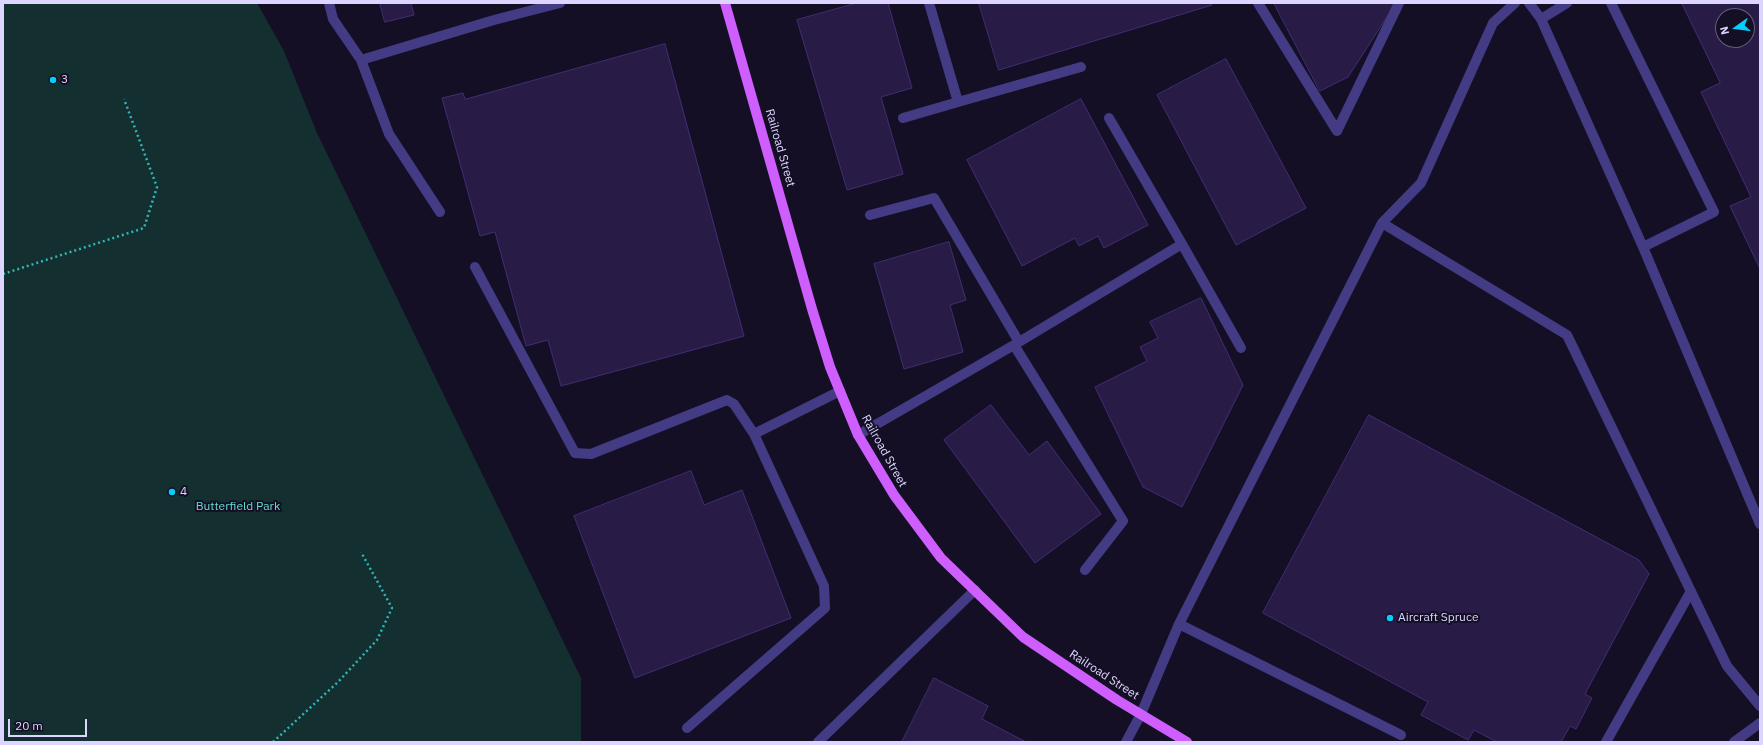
<!DOCTYPE html>
<html>
<head>
<meta charset="utf-8">
<style>
	body { margin:0 }
	#map { position:relative; width:1763px; height:745px; overflow:hidden; background:#150f26; font-family:"IBM Plex Sans",sans-serif }
	canvas { display:block }
	.frame { position:absolute; inset:0; border:4px solid #ddd5ff; pointer-events:none }
	.north { position:absolute; left:1715px; top:8px; width:40px; height:40px; box-sizing:border-box; background:#150f26; border:1px solid #655e7d; border-radius:50%; rotate:256deg; font-size:11px; font-weight:700; line-height:16px; text-align:center; color:#ddd5ff }
	.north::after { content:''; display:block; margin:auto; width:14px; height:18px; background:#04cffc; clip-path:polygon(50% 0,100% 100%,50% 72%,0 100%) }
	.scale { position:absolute; left:8px; top:719px; width:79px; height:18px; box-sizing:border-box; border:2px solid #ddd5ff; border-top:0; padding-left:5px; font-size:12px; line-height:14px; white-space:nowrap; color:#ddd5ff; -webkit-text-stroke:3px #150f26; paint-order:stroke }
</style>
</head>
<body>
<div id="map">
<canvas width="1763" height="745"></canvas>
<div class="frame"></div>
<div class="north">N</div>
<div class="scale">20 m</div>
</div>
<script>
const c = document.querySelector('canvas').getContext('2d');
c.lineJoin = 'round';
function paint(path, color) { c.fillStyle = color; c.fill(path, 'evenodd'); }
function strokePath(path, color, width, dash) { c.strokeStyle = color; c.lineWidth = width; c.lineCap = dash ? 'butt' : 'round'; c.setLineDash(dash || []); c.stroke(path); }
function label(font, color, halo, rows, align = 'center') {
  c.font = font + ' "IBM Plex Sans",sans-serif'; c.lineWidth = 4; c.setLineDash([]); c.textBaseline = 'middle'; c.strokeStyle = halo; c.fillStyle = color; for (const [text, x, y, turn = 0] of rows) {
    c.save(); c.translate(x, y); c.rotate((+turn || 0) * Math.PI / 180); c.textAlign = isNaN(turn) ? turn : align; if (halo) c.strokeText(text, 0, 0); c.fillText(text, 0, 0); c.restore();
  }
}
const green = new Path2D(`
	M3,3H257L284,51L317,133L581,678V742H3Z`);
const building = new Path2D(`
	M380,3H411L414,15L385,22Z
	M857,3H888L912,88L881,97L903,174L847,190L797,20Z
	M979,3H1211L1212,5L999,70Z
	M1274,3H1396L1348,77L1320,91Z
	M1682,3H1760V269L1730,206L1751,197L1701,92L1720,83ZM1723,16H1747V40H1723Z
	M665,44L744,336L561,386L548,340L526,346L495,232L480,236L442,98L463,93L465,99Z
	M1226,59L1306,208L1236,245L1157,95Z
	M1081,99L1148,225L1104,248L1098,236L1079,246L1075,238L1022,266L967,160Z
	M949,242L966,300L950,305L963,352L904,369L874,264Z
	M1201,298L1243,385L1182,507L1143,487L1095,387L1147,361L1140,347L1158,338L1150,322Z
	M991,405L1029,455L1047,441L1101,514L1035,563L944,440Z
	M1369,415L1639,560L1649,574L1585,694L1592,698L1576,729L1570,726L1561,742H1497L1474,730L1468,740L1421,715L1428,702L1263,613Z
	M691,471L704,505L742,490L791,618L635,678L574,516Z
	M934,678L988,706L982,719L1026,742H902Z`);
const path = new Path2D(`
	M3,274L144,228L157,187L124,99
	M273,742L338,682L377,640L392,608L361,552`);
const minor = new Path2D(`
	M329,3L333,19L361,60
	M929,3L958,102L1081,67
	M1258,3L1337,131L1399,3
	M1529,3L1541,19L1643,247L1760,524
	M1611,3L1714,212L1643,247
	M1541,19L1567,3
	M903,118L958,102
	M1109,118L1182,244
	M440,212L389,134L361,60L494,20L560,3
	M870,215L934,198L1019,342
	M1382,223L1421,183L1493,23L1515,3
	M475,267L575,453L591,454L727,400L734,404L754,434
	M1014,345L1123,521L1085,570
	M858,435L1014,345L1182,244L1241,348
	M1179,624L1401,735
	M687,728L825,608L824,586L754,434L840,391
	M818,742L975,590
	M1126,742L1141,714L1179,624L1382,223L1567,335L1727,666L1760,706
	M1606,742L1691,591
	M1734,742L1760,723`);
const major = new Path2D(`
	M725,3L812,309L830,367L858,435L894,495L941,558L1023,637L1117,700L1187,742`);
const markers = [
	[53,80,4,"#04cffc"],
	[172,492,4,"#04cffc"],
	[1390,618,4,"#04cffc"]
];
const poiNames = [
	["3",61,80],
	["4",180,492],
	["Aircraft Spruce",1398,618]
];
const streetNames = [
	["Railroad Street",780,148,74],
	["Railroad Street",884,451,61],
	["Railroad Street",1104,675,33]
];
const parkNames = [
	["Butterfield Park",238,507]
];
paint(green, '#132f30');
paint(building, '#281c47');
strokePath(building, '#412e73', 1);
strokePath(path, '#31b5b7', 2.5, [2, 3]);
strokePath(minor, '#443b85', 10);
strokePath(major, '#ce5efd', 10);
for (const [x, y, r, color] of markers) { const dot = new Path2D(); dot.arc(x, y, r, 0, 2 * Math.PI); c.fillStyle = color; c.fill(dot); strokePath(dot, '#150f26', 1.5); }
label('12px', '#ddd5ff', '#150f26', poiNames, 'left');
label('12px', '#ddd5ff', '#150f26', streetNames);
label('12px', '#61dfc9', '#150f26', parkNames);
</script>
</body>
</html>
